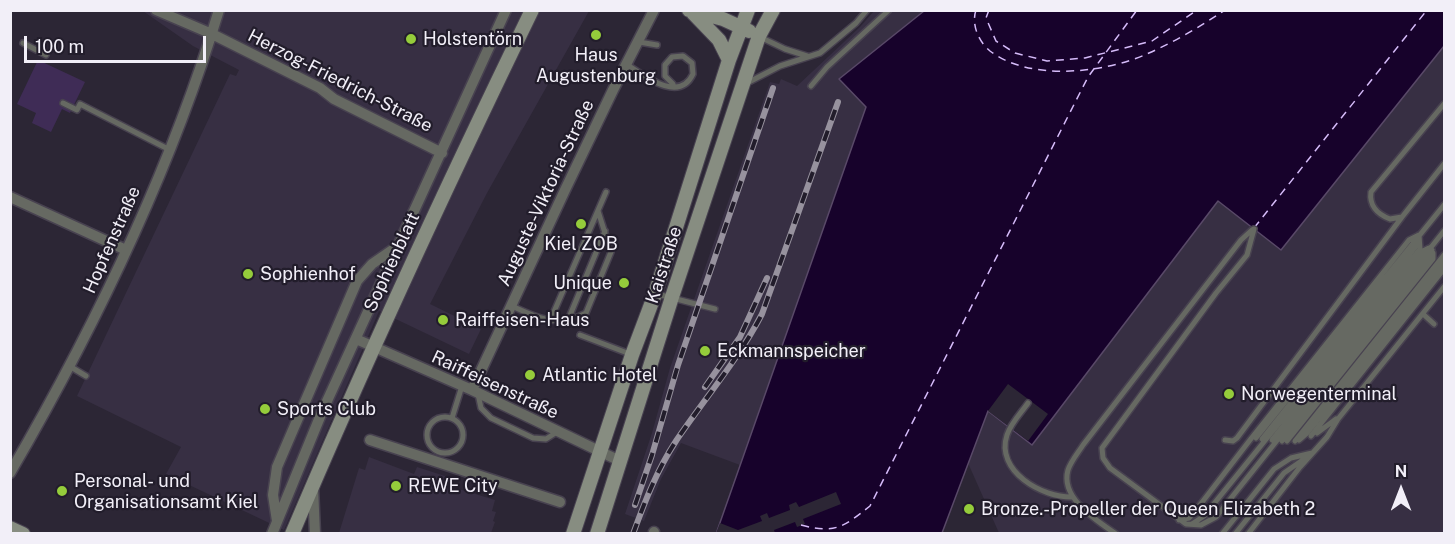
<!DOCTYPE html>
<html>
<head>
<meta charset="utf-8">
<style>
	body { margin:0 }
	#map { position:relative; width:1455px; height:544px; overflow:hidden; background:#2c2635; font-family:"Public Sans",sans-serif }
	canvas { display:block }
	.frame { position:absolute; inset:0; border:12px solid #f2eff8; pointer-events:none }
	.north { position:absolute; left:1371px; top:460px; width:60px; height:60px; -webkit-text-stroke:4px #221d2b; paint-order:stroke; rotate:0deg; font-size:16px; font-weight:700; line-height:24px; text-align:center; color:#f2eff8 }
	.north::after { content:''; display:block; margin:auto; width:21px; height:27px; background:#f2eff8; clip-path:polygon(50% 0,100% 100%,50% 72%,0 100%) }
	.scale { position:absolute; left:24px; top:36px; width:182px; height:27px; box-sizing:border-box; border:3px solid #f2eff8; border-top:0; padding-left:8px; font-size:18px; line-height:21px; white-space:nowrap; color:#f2eff8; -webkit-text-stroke:4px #221d2b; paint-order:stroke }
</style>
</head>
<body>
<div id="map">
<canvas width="1455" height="544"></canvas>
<div class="frame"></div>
<div class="north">N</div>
<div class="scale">100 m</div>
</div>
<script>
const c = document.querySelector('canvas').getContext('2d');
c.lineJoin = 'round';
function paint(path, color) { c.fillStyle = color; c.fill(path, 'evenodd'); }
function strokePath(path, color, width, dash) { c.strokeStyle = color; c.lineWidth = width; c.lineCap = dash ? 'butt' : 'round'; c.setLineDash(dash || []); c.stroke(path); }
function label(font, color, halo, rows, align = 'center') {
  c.font = font + ' "Public Sans",sans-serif'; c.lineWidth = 4.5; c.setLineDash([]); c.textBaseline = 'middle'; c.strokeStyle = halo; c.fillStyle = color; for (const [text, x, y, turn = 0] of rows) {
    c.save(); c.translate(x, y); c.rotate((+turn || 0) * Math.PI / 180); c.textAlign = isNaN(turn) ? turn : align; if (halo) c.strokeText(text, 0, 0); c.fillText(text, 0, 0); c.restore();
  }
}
const built = new Path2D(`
	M143,11H589L487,193L430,304L481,329L469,354L379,311L284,530L166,474L181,447L77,396L230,74L236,76L239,70L193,46Z
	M874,11H924L839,79L866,107L740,465L681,443L661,479L644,521L625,514L652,433L670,368L770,82L779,84L781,79L797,86L860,27Z
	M1444,46V533H999L968,463L988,411L1033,444L1218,201L1281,250Z
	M369,457L414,474L417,467L448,477L451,478L449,486L495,500L492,511L496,512L493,521L495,522L491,533H339L359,468L365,470Z`);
const green = new Path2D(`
	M38,60L85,82L70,113L62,109L51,132L32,123L36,113L17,104Z`);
const water = new Path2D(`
	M924,11H1444V46L1281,250L1218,201L1032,445L988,411L942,533L716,534L866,107L839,79Z`);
const pier = new Path2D(`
	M1008,384L1048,414L1028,441L988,411Z
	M836,492L841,504L803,519L805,524L797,527L795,522L774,530L775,533H716L720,523L738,530L762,521L760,516L767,513L769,518L790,510L789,505L796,502L799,507Z`);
const ferry = new Path2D(`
	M976,10C971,25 979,42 990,51C1030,82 1106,73 1149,53C1176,41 1201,26 1225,10
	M989,10L986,18L996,41L1015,53L1047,61L1085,58L1152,41L1197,10
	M1254,228L1427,10
	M801,525C836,534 843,527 870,506L1088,77L1137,10`);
const lane = new Path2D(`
	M760,37L785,49L807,56
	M639,42L657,45
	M23,43L46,55
	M626,64C643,75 679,104 693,74L692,63L683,56L672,57L665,65V76L673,84
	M747,83L780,66L820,53L856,23L867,10
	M811,86L827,67L889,10
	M63,103L77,110L80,104L170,150
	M1444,104L1371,192C1369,205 1377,214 1390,219L1402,217L1444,164
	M1254,229L1247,255L1216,293L1102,448L1103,458L1110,468L1186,524L1201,525L1216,517L1444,231
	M657,294L715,309
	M512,306C537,318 559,328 586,313L611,252L598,211
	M1423,314L1434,324
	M546,320L553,314L606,192
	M568,320L605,231
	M580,335L630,354
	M71,367L86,376
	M478,394L481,408L491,418L533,438L546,439L557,432
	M1028,403C1021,413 1011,423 1007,435C995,471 1042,498 1073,497
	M427 435a18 18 0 1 1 36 0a18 18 0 1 1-36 0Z
	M452,418L462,386
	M1317,433L1336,419
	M1311,436L1444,269
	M1256,438L1444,205
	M1262,439L1416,246L1418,240
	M1225,440L1233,441L1237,438L1402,217
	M1272,440L1423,251L1429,248
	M1299,440L1307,433L1444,262
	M1282,441L1430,256L1432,250
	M1287,441L1433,259V253
	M1295,441L1444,255
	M1179,520L1189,518L1193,514L1250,440L1409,240L1419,235
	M1192,524L1204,516L1420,249L1419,235
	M1116,534C1096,520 1060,498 1068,470C1071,461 1078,453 1083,445L1241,240L1252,230
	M1222,534L1274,469L1291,458L1312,453
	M1235,534L1284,473L1307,457
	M1248,534L1300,467L1327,437L1338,419L1444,287`);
const street = new Path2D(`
	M156,10L212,34L320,88L334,99L442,153
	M10,197L126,250
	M356,339L472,390L620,461
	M472,390L565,190L613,90L654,10
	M370,440L560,502
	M10,473C95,327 170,172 219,10
	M313,486L315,534
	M277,521L273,495L277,467L357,281L372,264L398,246
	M272,534L322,412L506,10
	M654,534V532`);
const secondary = new Path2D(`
	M689,10L723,19L749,31
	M693,13L719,40L729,60
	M10,528L23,534
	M292,534C367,357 448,183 532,10
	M573,534L632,355L655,294L729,60L748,10
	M597,534L672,297L759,36L773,10`);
const rail = new Path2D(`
	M705,387L740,337L767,278
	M635,505L652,455L678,365L773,88
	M633,534C645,501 657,470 676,441C705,398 738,360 762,314L838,102`);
const markers = [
	[596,35,6,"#95cc3b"],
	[411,39,6,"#95cc3b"],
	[581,224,6,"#95cc3b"],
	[248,274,6,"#95cc3b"],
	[624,283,6,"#95cc3b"],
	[443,320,6,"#95cc3b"],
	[705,351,6,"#95cc3b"],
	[530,375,6,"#95cc3b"],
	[1229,394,6,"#95cc3b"],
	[265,409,6,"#95cc3b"],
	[396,486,6,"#95cc3b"],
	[62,491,6,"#95cc3b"],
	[969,509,6,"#95cc3b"]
];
const poiNames = [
	["Holstentörn",423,39],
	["Haus",596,55,"center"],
	["Augustenburg",596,76,"center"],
	["Kiel ZOB",581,244,"center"],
	["Sophienhof",260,274],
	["Unique",612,283,"right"],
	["Raiffeisen-Haus",455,320],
	["Eckmannspeicher",717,351],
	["Atlantic Hotel",542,375],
	["Norwegenterminal",1241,394],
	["Sports Club",277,409],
	["Personal- und",74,481],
	["Organisationsamt Kiel",74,502],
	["REWE City",408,486],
	["Bronze.-Propeller der Queen Elizabeth 2",981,509]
];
const streetNames = [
	["Herzog-Friedrich-Straße",340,81,27],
	["Auguste-Viktoria-Straße",546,193,-65],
	["Hopfenstraße",112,240,-66],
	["Sophienblatt",392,262,-65],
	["Kaistraße",664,265,-72],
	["Raiffeisenstraße",495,385,25]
];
paint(built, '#372f43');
paint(green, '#3f2c56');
paint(water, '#17022b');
strokePath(water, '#594968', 1.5);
paint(pier, '#2c2635');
strokePath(ferry, '#d5bbf9', 1.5, [8, 6]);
strokePath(lane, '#484250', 8);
strokePath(street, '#484250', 13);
strokePath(secondary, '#484250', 16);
strokePath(lane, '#666962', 5);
strokePath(street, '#666962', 10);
strokePath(secondary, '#878d81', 14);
strokePath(rail, '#97929e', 6);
strokePath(rail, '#221d2b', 4, [11]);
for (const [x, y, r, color] of markers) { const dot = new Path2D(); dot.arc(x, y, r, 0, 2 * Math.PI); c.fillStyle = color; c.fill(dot); strokePath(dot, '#221d2b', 2); }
label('18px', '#f2eff8', '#221d2b', poiNames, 'left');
label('18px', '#f2eff8', '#221d2b', streetNames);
</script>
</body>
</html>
